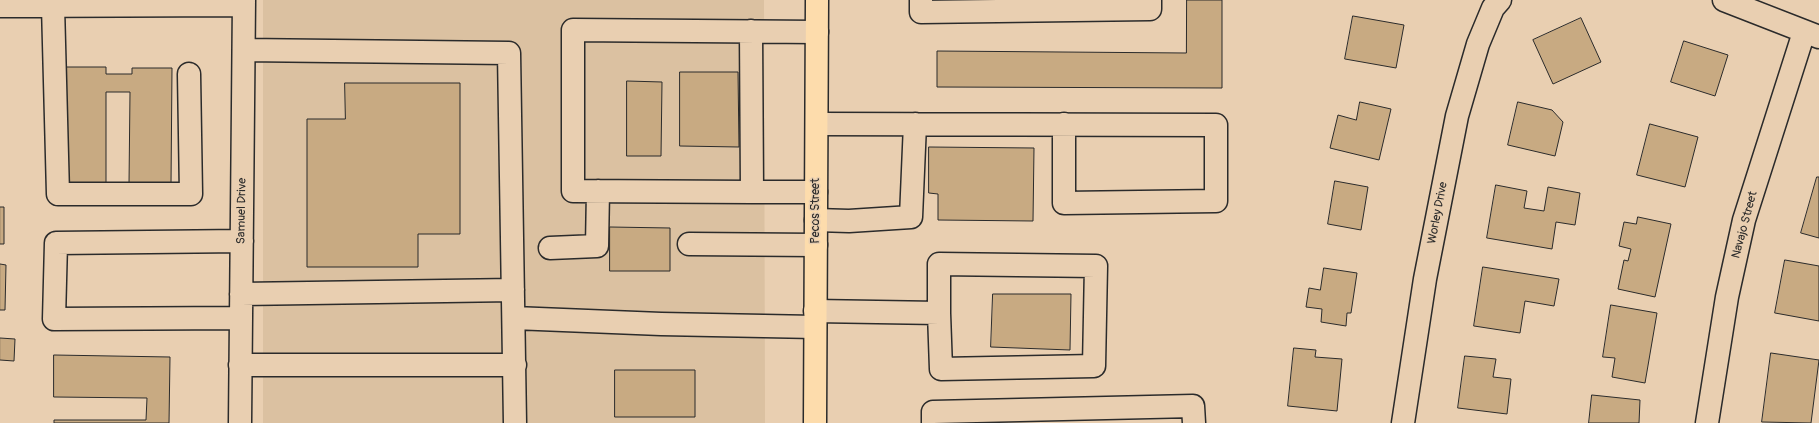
<!DOCTYPE html>
<html>
<head>
<meta charset="utf-8">
<style>
	body { margin:0 }
	canvas { display:block; background:#e9cfb1 }
</style>
</head>
<body>
<canvas width="1819" height="423"></canvas>
<script>
const c = document.querySelector('canvas').getContext('2d');
c.lineJoin = 'round';
function paint(path, color) { c.fillStyle = color; c.fill(path, 'evenodd'); }
function strokePath(path, color, width, dash) { c.strokeStyle = color; c.lineWidth = width; c.lineCap = dash ? 'butt' : 'round'; c.setLineDash(dash || []); c.stroke(path); }
function label(font, color, halo, rows, align = 'center') {
  c.font = font + ' Pangolin,sans-serif'; c.lineWidth = 3; c.setLineDash([]); c.textBaseline = 'middle'; c.strokeStyle = halo; c.fillStyle = color; for (const [text, x, y, turn = 0] of rows) {
    c.save(); c.translate(x, y); c.rotate((+turn || 0) * Math.PI / 180); c.textAlign = isNaN(turn) ? turn : align; if (halo) c.strokeText(text, 0, 0); c.fillText(text, 0, 0); c.restore();
  }
}
const built = new Path2D(`
	M263,0H764L765,423H263Z`);
const building = new Path2D(`
	M1187,0H1222V88L937,87V51L1186,53Z
	M1353,16L1404,25L1396,68L1345,59Z
	M1581,18L1601,62L1553,84L1533,40Z
	M1684,41L1728,55L1715,96L1671,82Z
	M65,67H106V74H132V68H172L171,185L129,184L130,92H106V184H64Z
	M680,72H738L739,147L680,146Z
	M627,81L662,82L661,156H627Z
	M345,83H460V234H418V267H307V119H345Z
	M1360,102L1391,109L1379,160L1330,148L1338,115L1356,120Z
	M1518,102L1552,110L1563,122L1555,156L1508,145Z
	M1650,124L1698,137L1685,187L1637,175Z
	M929,147L1034,148L1033,221L938,220V194L929,193Z
	M1817,177H1819V238L1801,233Z
	M1335,181L1368,187L1361,230L1328,224Z
	M1496,185L1527,191L1524,208L1544,211L1548,187L1580,193L1575,225L1556,222L1552,249L1487,238Z
	M0,207H4V244H0Z
	M1638,217L1671,224L1655,297L1618,289L1624,260L1628,261L1631,249L1619,246L1624,222L1636,224Z
	M610,227L670,228V271H610Z
	M1785,260L1819,266V321L1775,313Z
	M0,264L6,265L5,310H0Z
	M1483,267L1559,279L1554,306L1525,301L1520,333L1474,326Z
	M1324,268L1357,273L1351,313H1347L1346,326L1321,322L1322,309L1306,307L1309,288L1320,290Z
	M993,294H1071L1070,350L991,347Z
	M1611,305L1657,313L1645,383L1612,377L1615,358L1603,357Z
	M0,338L15,339L14,361L0,360Z
	M1294,348L1316,350L1315,357L1342,359L1337,411L1288,406Z
	M1771,353L1819,360L1811,423L1762,422Z
	M54,355L170,357L169,423H54V420H146L147,398L54,397Z
	M1465,356L1496,359L1493,377L1511,379L1507,414L1458,408Z
	M615,370H695V417H615Z
	M1592,395L1640,400L1639,423H1589Z`);
const minor = new Path2D(`
	M921,0V12L1150,9V0
	M1724,0L1819,37
	M0,6L244,5
	M53,6L58,194H191L189,74
	M751,31L752,192L573,191V30L817,32
	M244,50L509,53L515,423
	M817,124L1216,125V201L1064,203V124
	M752,192H816
	M816,220L849,221L911,217L915,124
	M689,244L816,245
	M550,248L597,246L598,191
	M241,294L513,290
	M815,311L939,313V264L1096,266L1094,366L941,369L939,313
	M241,318L54,319L56,243L242,241
	M514,318L661,324L815,327
	M240,365H515
	M240,423L244,0
	M933,423V412L1193,406L1194,423
	M1403,423L1425,279L1457,116L1478,44L1493,8L1500,0
	M1707,423L1727,297L1744,220L1804,32`);
const major = new Path2D(`
	M815,423L817,0`);
const streetNames = [
	["Samuel Drive",242,211,-89],
	["Pecos Street",816,211,-90],
	["Worley Drive",1438,213,-79],
	["Navajo Street",1745,225,-75]
];
paint(built, '#dbc1a1');
paint(building, '#c8aa82');
strokePath(building, '#2b2b2b', 1);
strokePath(minor, '#2b2b2b', 25);
strokePath(major, '#2b2b2b', 25);
strokePath(minor, '#e9cfb1', 22);
strokePath(major, '#fddcac', 22);
label('12px', '#2b2b2b', '#e9cfb1', streetNames);
</script>
</body>
</html>
